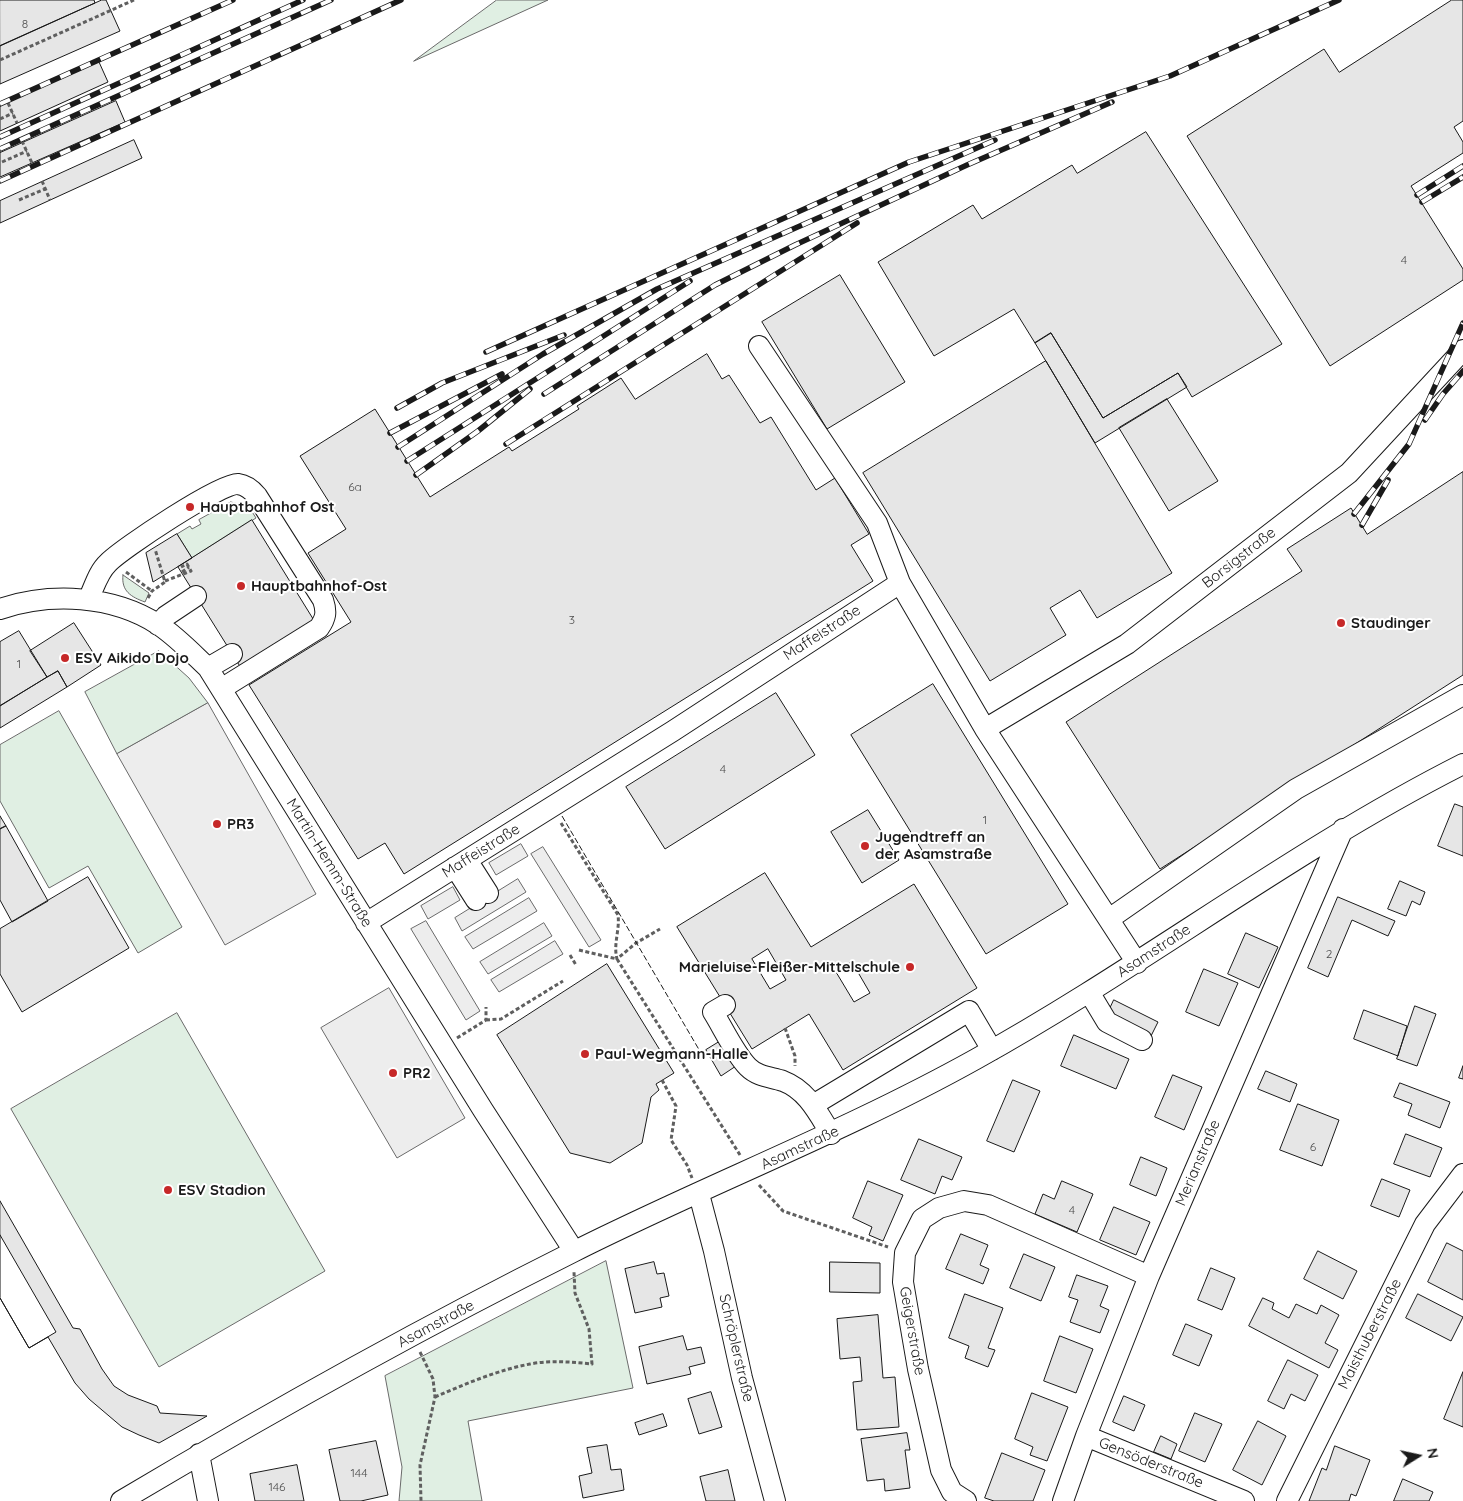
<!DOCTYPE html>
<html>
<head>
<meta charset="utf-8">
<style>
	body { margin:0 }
	#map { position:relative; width:1463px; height:1501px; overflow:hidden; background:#fff; font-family:Quicksand,sans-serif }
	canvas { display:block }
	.north { position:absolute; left:1393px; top:1431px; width:50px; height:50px; -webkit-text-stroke:4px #fff; paint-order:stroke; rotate:80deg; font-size:14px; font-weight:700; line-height:20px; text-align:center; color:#1a1a1a }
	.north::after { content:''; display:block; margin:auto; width:18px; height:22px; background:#1a1a1a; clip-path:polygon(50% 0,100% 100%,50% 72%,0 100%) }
</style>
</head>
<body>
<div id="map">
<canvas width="1463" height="1501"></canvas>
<div class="north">N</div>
</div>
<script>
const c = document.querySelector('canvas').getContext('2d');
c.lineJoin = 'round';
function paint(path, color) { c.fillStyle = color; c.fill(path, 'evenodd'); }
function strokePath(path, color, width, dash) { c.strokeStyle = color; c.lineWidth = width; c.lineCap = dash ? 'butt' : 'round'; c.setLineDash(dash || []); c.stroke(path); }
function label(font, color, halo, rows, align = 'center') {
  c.font = font + ' Quicksand,sans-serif'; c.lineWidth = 4; c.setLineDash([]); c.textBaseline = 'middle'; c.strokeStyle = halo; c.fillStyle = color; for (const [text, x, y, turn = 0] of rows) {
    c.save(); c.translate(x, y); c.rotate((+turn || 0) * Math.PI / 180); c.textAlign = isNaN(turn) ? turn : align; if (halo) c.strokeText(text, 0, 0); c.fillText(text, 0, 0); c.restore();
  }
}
const green = new Path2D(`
	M497,0H548L414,61Z
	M231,502L249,507L256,518L192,558L177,534L190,526L192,529L201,524L199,520Z
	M123,575L149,593L145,602C131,597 121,591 123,575Z
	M159,651L189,678L208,703L117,754L85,692Z
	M59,711L182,927L138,953L88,866L49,888L0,801V745Z
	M177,1013L325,1271L159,1367L11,1109Z
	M606,1261L633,1388L468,1421L482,1501H399L402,1467L385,1376Z`);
const parking = new Path2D(`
	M208,703L316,894L225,945L117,754Z
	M521,844L528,856L496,875L489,863Z
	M543,847L601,940L589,947L531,854Z
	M518,879L526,892L462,931L455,918Z
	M453,887L460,900L428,919L421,906Z
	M529,898L537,911L473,949L465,937Z
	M426,921L480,1011L466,1020L411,929Z
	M544,923L552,936L488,974L480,962Z
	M555,941L563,954L499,992L491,980Z
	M389,988L465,1118L397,1158L321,1028Z`);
const building = new Path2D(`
	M0,0H94L95,3L0,46Z
	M102,0H106L120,31L0,84V46Z
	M1452,0H1463V121L1454,127L1463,142V153L1411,186L1463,269V280L1330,366L1187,136L1324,49L1339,72Z
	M99,62L108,82L0,131V106Z
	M116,101L125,122L0,177V153Z
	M1146,132L1282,344L1192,397L1178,373L1103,418L1051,333L1035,343L1014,309L934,356L878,262L973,205L982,219L1072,165L1077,173Z
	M134,140L142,158L0,223V201Z
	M840,275L905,382L827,429L762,322Z
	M1051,333L1103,418L1178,373L1187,387L1095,443L1035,343Z
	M707,354L722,379L729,375L760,423L771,417L816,490L835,478L869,534L851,545L873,581L404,874L385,843L358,859L249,685L351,622L308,553L346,529L300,456L375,409L430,497L509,447L512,451L579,409L577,406L621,378L635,399Z
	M1046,361L1172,573L1097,618L1080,590L1050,608L1066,635L990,681L863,473Z
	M1167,399L1218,481L1169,511L1119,428Z
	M1463,472V675L1160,869L1066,722L1302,571L1287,549L1351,508L1367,534Z
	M252,520L315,622L241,668L178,567Z
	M177,534L192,558L153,582L146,553Z
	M74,623L101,665L67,687L58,671L47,677L30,651Z
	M19,631L47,677L0,706V642Z
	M58,671L67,687L0,728V706Z
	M933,684L1068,904L986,954L851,735Z
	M776,693L815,755L665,849L626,787Z
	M1455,804L1463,807V856L1438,846Z
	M868,810L899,860L862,883L831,832Z
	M0,816L6,826L0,829Z
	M6,826L48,901L12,922L0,900V829Z
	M765,873L811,947L914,884L977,988L843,1070L809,1014L752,1049L677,927ZM768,949L786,980L770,989L752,959ZM852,962L870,993L854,1002L836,972Z
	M88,877L129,948L22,1012L0,974V929Z
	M1400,881L1425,892L1420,905L1412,901L1406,916L1388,909Z
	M1338,897L1395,921L1388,936L1352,920L1328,977L1308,968Z
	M1246,933L1278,947L1259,988L1228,974Z
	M607,964L674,1073L656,1084L659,1090L651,1097L642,1143L610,1163L570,1153L497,1035Z
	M1204,969L1238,983L1219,1026L1186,1012Z
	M1114,1000L1158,1022L1151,1036L1107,1015Z
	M1415,1006L1436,1014L1417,1066L1397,1059Z
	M1364,1010L1407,1026L1398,1056L1354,1039Z
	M1074,1035L1129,1059L1116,1089L1061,1066Z
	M724,1039L739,1064L721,1076L706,1050Z
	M1463,1066V1079L1459,1078Z
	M1266,1071L1297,1084L1290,1102L1258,1089Z
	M1173,1075L1202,1087L1184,1130L1155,1117Z
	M1013,1080L1040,1091L1014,1152L987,1141Z
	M1400,1083L1450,1102L1440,1128L1408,1115L1412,1104L1394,1097Z
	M1298,1104L1339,1120L1322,1166L1280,1150Z
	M1406,1134L1442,1148L1430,1177L1394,1164Z
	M919,1139L962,1157L952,1180L942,1176L935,1194L901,1180Z
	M1141,1157L1167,1168L1156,1196L1130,1185Z
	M1382,1179L1410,1190L1399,1217L1371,1206Z
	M868,1181L903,1195L883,1241L869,1235L872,1227L853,1218Z
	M1062,1181L1093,1194L1077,1232L1035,1214L1043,1194L1054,1199Z
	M0,1201L73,1328L80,1329L102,1369L114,1386L128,1395L157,1406L160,1413L207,1416L159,1443L139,1435L122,1427L89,1399L75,1383L48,1337L29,1348L0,1298Z
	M1114,1207L1150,1222L1136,1255L1100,1240Z
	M961,1234L988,1245L980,1265L989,1269L983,1284L946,1269Z
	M0,1235L56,1332L29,1348L0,1298Z
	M1447,1243L1463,1251V1300L1428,1282Z
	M1318,1251L1357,1271L1343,1299L1304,1279Z
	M1024,1254L1055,1267L1041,1301L1010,1288Z
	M654,1262L657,1274L664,1273L669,1296L660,1298L662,1307L635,1313L625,1269Z
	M830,1262L880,1263V1293L830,1292Z
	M1211,1268L1235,1278L1222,1310L1198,1300Z
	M1077,1275L1108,1286L1100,1306L1109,1310L1100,1333L1070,1322L1078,1300L1069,1297Z
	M965,1294L1003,1308L988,1348L995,1350L988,1367L965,1358L969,1346L949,1338Z
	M1418,1294L1463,1317L1451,1341L1406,1318Z
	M1263,1298L1274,1303L1272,1309L1289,1318L1296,1304L1317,1314L1321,1305L1339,1315L1325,1343L1338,1350L1329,1368L1249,1326Z
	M878,1315L883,1378L895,1377L899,1427L857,1430L853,1382L862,1381L860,1357L840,1359L837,1319Z
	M1186,1324L1212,1335L1199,1366L1173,1355Z
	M683,1336L687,1350L701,1347L705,1363L689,1367L691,1374L647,1384L639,1347Z
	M1060,1336L1093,1349L1076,1393L1044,1381Z
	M1288,1360L1318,1375L1305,1401L1291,1394L1284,1409L1268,1401Z
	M1463,1372V1427L1444,1419Z
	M711,1392L722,1427L699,1434L688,1399Z
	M1032,1393L1068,1407L1047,1461L1030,1455L1033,1447L1015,1439Z
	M1124,1396L1145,1405L1134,1431L1113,1422Z
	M1195,1413L1222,1424L1205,1462L1179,1451Z
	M663,1414L667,1426L639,1435L635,1423Z
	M1258,1421L1286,1436L1262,1485L1233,1470Z
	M907,1433L910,1450H905L910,1488L885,1491L884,1479L867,1481L861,1439Z
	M1161,1436L1177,1444L1171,1459L1154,1452Z
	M376,1441L388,1495L361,1501H340L329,1450Z
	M607,1445L611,1470L621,1469L624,1490L583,1498L579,1476L592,1473L587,1448Z
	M1335,1446L1370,1460L1356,1496L1351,1494L1349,1501H1309L1322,1468L1326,1470Z
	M1002,1453L1045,1470L1033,1501H994L985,1498Z
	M297,1465L304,1501H255L250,1474Z
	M728,1470L735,1501H706L700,1477Z
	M1403,1479L1433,1492L1429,1501H1394Z`);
const path = new Path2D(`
	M0,60L134,0
	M8,103L17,123
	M0,119L13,113
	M22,141L32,163
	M2,162L27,151
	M42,181L50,200
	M19,200L45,189
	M126,572L152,591
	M182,572L189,567
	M165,581L191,571L187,564L181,567
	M148,598L152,591L165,582L155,549
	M561,823L618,915C620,930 613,944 617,959L636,943L660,929
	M579,950L617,959L740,1155
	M570,955L576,965
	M486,1020L501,1019L563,981
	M785,1028L795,1056V1066
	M457,1038L486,1020V1007
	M662,1080L676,1106L671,1140L687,1165L692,1178
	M759,1185L783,1211L888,1247
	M420,1352L433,1379L435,1397L420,1465L421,1501
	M435,1397C465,1384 498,1370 530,1364C551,1360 571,1362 592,1364L589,1329L575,1293L574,1272`);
const minor = new Path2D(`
	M759,346L877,523L900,583
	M88,600C94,588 98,572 108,563C121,549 222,482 238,484C246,485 252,490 257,496L323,600C327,612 326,618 319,628L221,689
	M0,609C51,592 113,595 159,625C177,637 192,653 208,668L483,1110L574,1251
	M158,625L166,616L196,596
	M208,668L232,654
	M985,729L1127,644L1349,473L1463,350
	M467,860L488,893
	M455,867L476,900
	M1109,919L1296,789L1463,695
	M366,923L673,731L900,583L985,729L1137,963
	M1089,992L1107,1022L1142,1040
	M725,1005L713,1012C723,1028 735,1054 748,1067C758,1077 771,1077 783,1081C807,1090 818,1113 831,1134
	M813,1105L969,1011L992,1050
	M699,1194L714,1251L742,1378L775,1501
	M1086,1436L1244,1501
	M199,1454L208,1501
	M121,1501C269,1413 419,1329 573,1252C706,1185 845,1132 976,1059C1142,967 1293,850 1463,764
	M966,1501L952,1492L941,1470L918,1369L903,1282L905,1253L922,1219L939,1208L964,1201L988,1205L1149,1276
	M1063,1501L1086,1436L1149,1276L1343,829
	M1287,1501L1425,1224L1463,1174`);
const rail = new Path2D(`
	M0,104L233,0
	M0,137L303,0
	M0,149L331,0
	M0,181L401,0
	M1417,195L1463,166
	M1422,202L1463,177
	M486,352L909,162L1170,76L1339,0
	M544,394L715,285L795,245L967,165L1112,102
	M397,408L442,383L564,335
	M1425,420L1443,394L1463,371
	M390,433L502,374
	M506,444L857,223
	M398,447L543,354L657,289L995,140
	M407,461L690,281
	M416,475L478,431L530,389
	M1354,514L1409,444L1463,323
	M1362,525L1388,480`);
const fence = new Path2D(`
	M562,816L701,1053L706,1050`);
const markers = [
	[190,507,5,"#c62828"],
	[241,586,5,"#c62828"],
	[1341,623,5,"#c62828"],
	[65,658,5,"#c62828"],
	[217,824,5,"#c62828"],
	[865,846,5,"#c62828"],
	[910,967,5,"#c62828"],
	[585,1054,5,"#c62828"],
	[393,1073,5,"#c62828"],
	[168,1190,5,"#c62828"]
];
const numberNames = [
	["8",25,24],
	["4",1404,260],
	["6a",355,487],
	["3",572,620],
	["1",19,664],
	["4",723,769],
	["1",985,820],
	["2",1329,954],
	["6",1313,1147],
	["4",1072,1210],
	["144",359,1473],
	["146",277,1487]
];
const poiNames = [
	["Hauptbahnhof Ost",200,507],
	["Hauptbahnhof-Ost",251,586],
	["Staudinger",1351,623],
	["ESV Aikido Dojo",75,658],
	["PR3",227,824],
	["Jugendtreff an",875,837],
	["der Asamstraße",875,854],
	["Marieluise-Fleißer-Mittelschule",900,967,"right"],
	["Paul-Wegmann-Halle",595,1054],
	["PR2",403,1073],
	["ESV Stadion",178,1190]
];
const streetNames = [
	["Borsigstraße",1239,558,-38],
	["Maffeistraße",822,633,-33],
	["Maffeistraße",481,851,-32],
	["Martin-Hemm-Straße",329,863,58],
	["Asamstraße",1154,951,-33],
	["Asamstraße",800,1148,-25],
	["Merianstraße",1198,1163,-67],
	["Asamstraße",436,1324,-28],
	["Geigerstraße",912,1331,80],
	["Maisthuberstraße",1370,1334,-63],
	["Schröplerstraße",736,1348,77],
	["Gensöderstraße",1151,1463,22]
];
paint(green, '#e0efe3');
strokePath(green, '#6a6a6a', 1);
paint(parking, '#ededed');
strokePath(parking, '#6a6a6a', 1);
paint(building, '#e6e6e6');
strokePath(building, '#1a1a1a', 1);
strokePath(minor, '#1a1a1a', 22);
strokePath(path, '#5f5f5f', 3, [4, 2.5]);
strokePath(minor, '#fff', 20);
strokePath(rail, '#1a1a1a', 5.5);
strokePath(rail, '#fff', 4, [11]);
strokePath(fence, '#1a1a1a', 1, [6, 2.5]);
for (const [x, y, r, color] of markers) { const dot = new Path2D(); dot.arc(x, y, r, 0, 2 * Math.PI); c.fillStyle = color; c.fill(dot); strokePath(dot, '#fff', 2); }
label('12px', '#4d4d4d', null, numberNames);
label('bold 15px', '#1a1a1a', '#fff', poiNames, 'left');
label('15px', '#1a1a1a', '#fff', streetNames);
</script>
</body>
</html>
